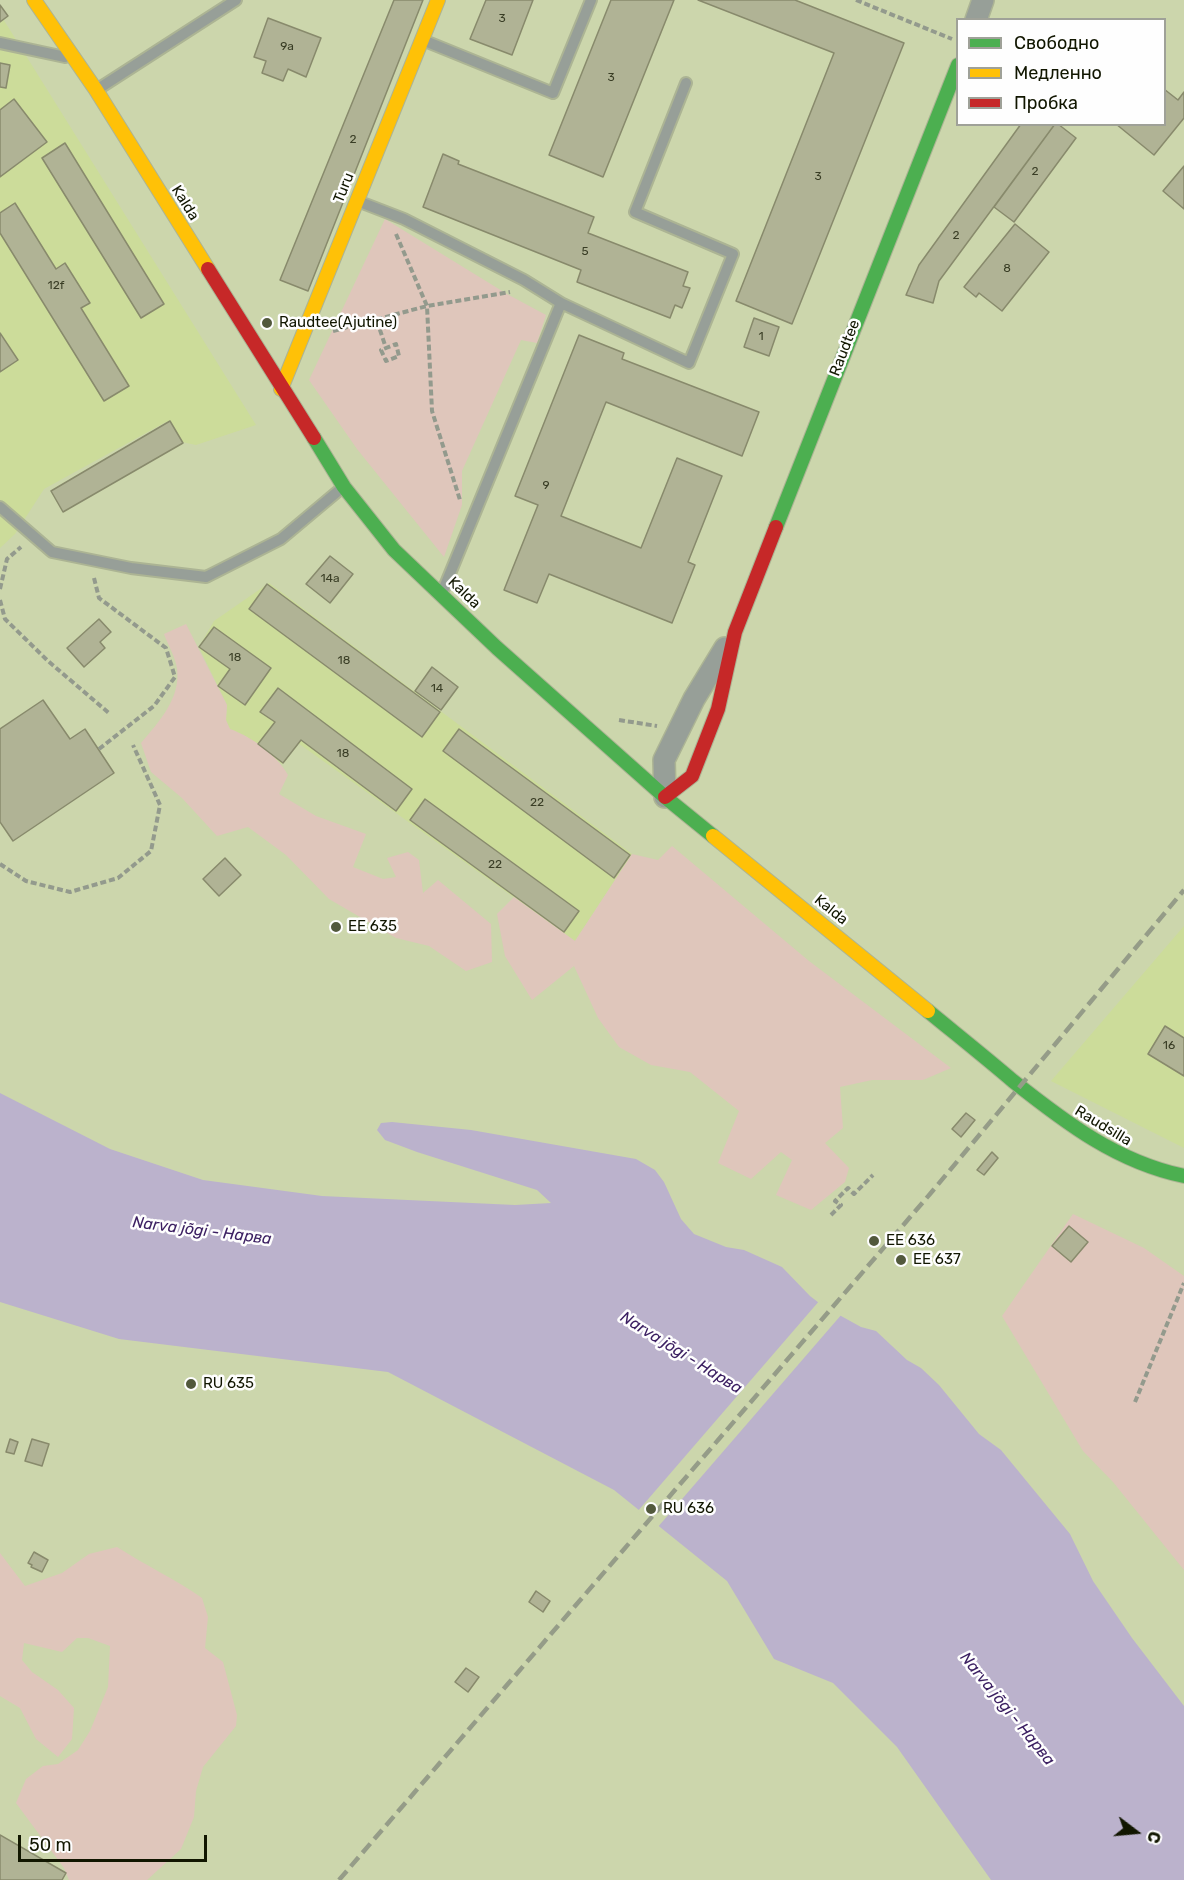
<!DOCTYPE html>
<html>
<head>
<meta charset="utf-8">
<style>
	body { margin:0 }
	#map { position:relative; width:1184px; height:1880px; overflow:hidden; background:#ccd6ac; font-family:Rubik,sans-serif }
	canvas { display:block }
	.legend { position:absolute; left:956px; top:18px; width:210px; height:108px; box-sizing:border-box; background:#fefefe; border:2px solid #9fa198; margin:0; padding:8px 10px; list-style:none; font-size:18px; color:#111600 }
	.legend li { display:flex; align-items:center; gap:12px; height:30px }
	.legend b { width:30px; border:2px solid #9fa198 }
	.north { position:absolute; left:1106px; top:1802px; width:60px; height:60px; -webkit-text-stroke:4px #fefefe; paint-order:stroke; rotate:106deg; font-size:16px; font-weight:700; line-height:24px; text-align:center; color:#111600 }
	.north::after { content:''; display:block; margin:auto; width:21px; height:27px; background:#111600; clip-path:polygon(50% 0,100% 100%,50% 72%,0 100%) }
	.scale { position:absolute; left:18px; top:1835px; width:189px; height:27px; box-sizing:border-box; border:3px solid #111600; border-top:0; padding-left:8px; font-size:18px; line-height:21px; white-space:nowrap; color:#111600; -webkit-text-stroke:4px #fefefe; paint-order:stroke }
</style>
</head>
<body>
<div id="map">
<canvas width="1184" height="1880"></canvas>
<ul class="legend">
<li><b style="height:8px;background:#4caf50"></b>Свободно</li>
<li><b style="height:8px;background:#ffc107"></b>Медленно</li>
<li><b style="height:8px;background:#c62828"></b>Пробка</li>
</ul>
<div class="north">С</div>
<div class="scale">50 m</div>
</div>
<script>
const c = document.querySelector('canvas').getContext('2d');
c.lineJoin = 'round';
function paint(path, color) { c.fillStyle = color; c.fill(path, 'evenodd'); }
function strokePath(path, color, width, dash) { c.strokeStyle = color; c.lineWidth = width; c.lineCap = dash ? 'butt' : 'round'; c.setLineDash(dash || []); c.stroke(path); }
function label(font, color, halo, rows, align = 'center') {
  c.font = font + ' Rubik,sans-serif'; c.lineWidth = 5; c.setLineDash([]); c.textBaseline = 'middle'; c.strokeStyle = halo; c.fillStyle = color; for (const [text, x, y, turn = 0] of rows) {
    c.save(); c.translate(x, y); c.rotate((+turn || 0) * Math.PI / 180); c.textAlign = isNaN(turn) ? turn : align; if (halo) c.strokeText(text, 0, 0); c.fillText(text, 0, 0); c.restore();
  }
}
const built = new Path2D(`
	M0,14L256,425L196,445L182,442L166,422L44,489L15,534L0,548Z
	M269,583L632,854L575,941L298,743L282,764L244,735L230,730L226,720L227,705L199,647L214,621Z
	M1184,926V1148L1051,1081Z`);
const green = new Path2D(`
	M385,219L507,294L546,315L537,343L521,340L462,471V505L444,557L357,449L309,380Z
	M186,624L227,705L226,720L230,729C252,737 277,755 288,775L279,794L316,816L366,834L353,867L383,879L396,877L387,858L408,852L419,860L423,893L438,880L491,924L492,962L466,971L429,946L396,938L329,899L286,855L248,827L217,836L182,798L151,772L141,743C159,722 181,698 177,669C176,658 168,645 164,634Z
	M672,846L809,961L951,1068L923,1080H872L840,1087L843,1128L825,1143L849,1168L845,1182L811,1210L776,1195L792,1160L781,1152L751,1179L718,1163L739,1111L690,1072L651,1065L619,1047L598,1018L574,966L532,1000L505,956L497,914L514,897L575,941L632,854L658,860Z
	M1073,1214L1144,1248L1184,1276V1570L1113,1482L1083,1451L1002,1316Z
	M117,1547C145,1565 175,1579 202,1598L208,1617L205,1648L223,1662L237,1715L236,1726L203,1767L196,1791L194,1817L181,1849L147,1880H69L64,1868L16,1803L26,1779L43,1766L58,1764L78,1750L90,1731L108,1687L110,1646L88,1638H77L62,1652L24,1643L22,1660L32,1672L58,1690L74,1708L72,1739L58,1757L36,1739L20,1708L0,1696V1553L25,1586L62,1573L89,1554Z`);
const water = new Path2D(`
	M0,1093L110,1149L203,1180L322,1196L515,1205L551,1203L537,1190L417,1152L385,1140L377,1130L381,1123L392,1122L471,1130L636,1159L655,1170L664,1182L681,1219L694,1234L726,1247L744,1250L782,1267L810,1296L823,1306L861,1327L876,1331L907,1360L921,1368L939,1385L979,1434L1001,1450L1070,1534L1093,1581L1132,1638L1184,1706V1880H991L897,1747L833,1683L774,1659L727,1581L614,1490L388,1372L119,1339L0,1302Z`);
const pier = new Path2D(`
	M820,1300L842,1314L657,1528L637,1512Z`);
const building = new Path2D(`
	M394,0H423L308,291L280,280Z
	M486,0H533L512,55L470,39Z
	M611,0H674L603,177L549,155Z
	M698,0H795L904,43L792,324L736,301L834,53Z
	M0,5L8,16L0,22Z
	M268,18L321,38L306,77L288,69L283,81L262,73L266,61L254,57Z
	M0,63L10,65L6,88L0,87Z
	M1164,89L1178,100L1184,92V118L1154,155L1116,124H1164Z
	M14,99L47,142L0,177V110Z
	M1021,124H1055L939,281L933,303L906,295L919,265Z
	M1055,124H1058L1076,138L1014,222L994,207Z
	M65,143L164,304L141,318L42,158Z
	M443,154L459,161L458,164L594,217L588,233L688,272L683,286L690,288L682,308L675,305L670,318L577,282L581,270L423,207Z
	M1184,166V209L1163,191Z
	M15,203L56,269L65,263L90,303L81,308L129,386L104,401L0,233V213Z
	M1015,224L1049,252L1002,311L979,293L976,297L964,287Z
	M754,318L779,327L769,356L744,347Z
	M0,333L18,360L0,372Z
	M579,335L624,353L622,359L759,412L742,456L606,402L561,516L641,548L677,458L722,476L688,562L695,565L672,623L549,574L537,603L504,590L538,505L515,496Z
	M170,421L183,443L63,512L51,491Z
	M330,556L353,574L330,603L306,584Z
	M267,584L440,712L422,737L249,609Z
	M99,619L111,632L100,642L105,648L84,667L67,648Z
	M214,627L271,668L245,705L218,686L230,669L199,647Z
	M432,667L458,687L441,710L415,691Z
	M278,688L412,789L396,811L301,740L283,763L258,744L275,722L260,712Z
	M43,700L70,739L85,729L114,773L13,841L0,822V729Z
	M459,729L630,855L614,878L443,751Z
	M425,799L579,911L564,932L410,820Z
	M225,858L241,875L219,896L203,879Z
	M1165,1026L1184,1038V1076L1148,1054Z
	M966,1113L975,1120L961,1137L952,1129Z
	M992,1152L998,1158L984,1175L977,1170Z
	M1069,1226L1088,1242L1071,1262L1052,1246Z
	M10,1439L18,1442L14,1454L6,1452Z
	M32,1439L49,1444L42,1466L25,1461Z
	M34,1552L48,1560L42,1572L31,1567L32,1565L28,1563Z
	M536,1591L550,1601L543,1612L529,1602Z
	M466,1668L479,1677L468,1692L455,1682Z
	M0,1835L66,1873L62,1880H0Z`);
const path = new Path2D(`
	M856,0L952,39
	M396,234L427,306L432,411L460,500
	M377,321L386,348L396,344L399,356L386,361L381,350L386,348
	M333,331L427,306L510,292
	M94,578L99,598L166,648L175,677L154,706
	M0,589L7,559L21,547
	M0,600L5,619L48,661L110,714
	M619,720L657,726
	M0,864L26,881L70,892L118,878L151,851L160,805L133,745
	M831,1215L841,1205L835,1201L848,1188L854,1194L873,1175
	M1135,1402L1184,1283`);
const lane = new Path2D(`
	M425,41L553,93L591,0
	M0,43L65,57
	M98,89L236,0
	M360,202L404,219L524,280L561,303L442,593
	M561,303L689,363L733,254L635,212L686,83
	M0,507L52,552L131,568L206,577L281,539L343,487`);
const street = new Path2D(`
	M976,20L983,0
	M665,797L664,760L694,699L725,648`);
const fast = new Path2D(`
	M314,438L344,487L394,550L497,648L665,797L713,836
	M776,527L958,65
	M928,1011C956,1034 985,1057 1013,1081C1066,1123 1117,1162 1184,1176`);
const slow = new Path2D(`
	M34,0L96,90L208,269
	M281,389L438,0
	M713,836L928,1011`);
const jam = new Path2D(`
	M208,269L314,438
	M665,797L692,776L718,709L735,632L776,527`);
const rail = new Path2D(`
	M339,1880L930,1194L1184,890`);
const pathBridge = new Path2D(`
	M99,749L154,706`);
const markers = [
	[267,323,6,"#52593c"],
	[336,927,6,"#52593c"],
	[874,1241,6,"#52593c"],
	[901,1260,6,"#52593c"],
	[191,1384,6,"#52593c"],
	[651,1509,6,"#52593c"]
];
const numberNames = [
	["3",502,19],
	["9a",287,47],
	["3",611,78],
	["2",353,140],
	["2",1035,172],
	["3",818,177],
	["2",956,236],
	["5",585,252],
	["8",1007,269],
	["12f",56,286],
	["1",761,337],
	["9",546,486],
	["14a",330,579],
	["18",235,658],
	["18",344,661],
	["14",437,689],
	["18",343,754],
	["22",537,803],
	["22",495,865],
	["16",1169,1046]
];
const streetNames = [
	["Turu",344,188,-68],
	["Kalda",185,203,58],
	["Raudtee",845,348,-69],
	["Kalda",464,593,44],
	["Kalda",831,910,39],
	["Raudsilla",1103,1126,31]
];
const poiNames = [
	["Raudtee(Ajutine)",279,323],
	["EE 635",348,927],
	["EE 636",886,1241],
	["EE 637",913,1260],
	["RU 635",203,1384],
	["RU 636",663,1509]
];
const waterNames = [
	["Narva jõgi - Нарва",202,1231,7],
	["Narva jõgi - Нарва",681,1353,32],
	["Narva jõgi - Нарва",1007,1709,51]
];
paint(built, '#ccdc9a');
paint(green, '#dfc6bb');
paint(water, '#bbb2cc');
paint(pier, '#ccd6ac');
paint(building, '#b0b395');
strokePath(building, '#888a6c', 1.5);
strokePath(lane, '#acb494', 14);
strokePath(street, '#acb494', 24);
strokePath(fast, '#acb494', 16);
strokePath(slow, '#acb494', 16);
strokePath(jam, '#acb494', 16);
strokePath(path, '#939a8d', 4, [6, 3]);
strokePath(lane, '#979f98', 10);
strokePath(street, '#979f98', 21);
strokePath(fast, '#4caf50', 14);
strokePath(slow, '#ffc107', 14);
strokePath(jam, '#c62828', 14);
strokePath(rail, '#959c88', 4.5, [12, 6]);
strokePath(pathBridge, '#939a8d', 4, [6, 3]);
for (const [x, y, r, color] of markers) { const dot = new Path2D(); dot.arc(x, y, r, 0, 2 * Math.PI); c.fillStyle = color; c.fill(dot); strokePath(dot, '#fefefe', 2); }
label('12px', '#393d25', null, numberNames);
label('15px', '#111600', '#fefefe', streetNames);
label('15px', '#111600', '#fefefe', poiNames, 'left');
label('italic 16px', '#3c2062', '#fefefe', waterNames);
</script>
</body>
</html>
